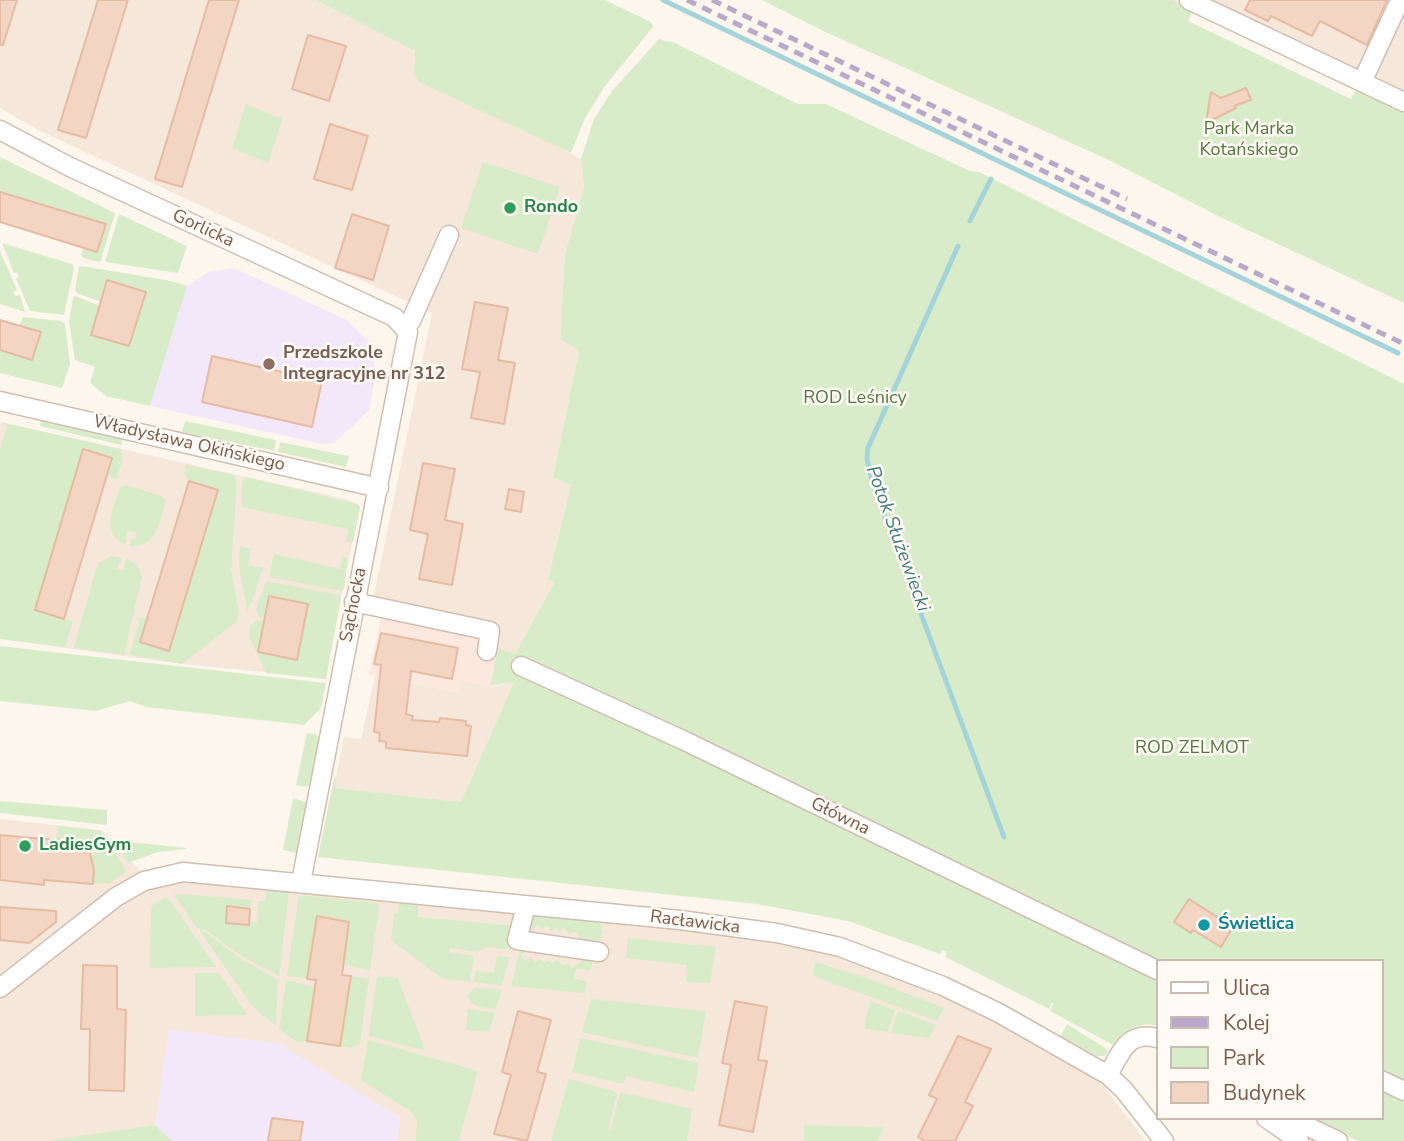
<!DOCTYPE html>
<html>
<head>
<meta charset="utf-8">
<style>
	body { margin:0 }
	#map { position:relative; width:1404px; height:1141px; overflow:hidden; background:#fdf6ec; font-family:"Nunito Sans",sans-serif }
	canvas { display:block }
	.legend { position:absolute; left:1156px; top:959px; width:228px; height:161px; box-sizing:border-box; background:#fffaf3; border:2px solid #cabbb1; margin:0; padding:9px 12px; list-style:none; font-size:21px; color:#7a5c4d }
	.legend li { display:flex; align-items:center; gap:14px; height:35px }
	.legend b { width:35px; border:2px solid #cabbb1 }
</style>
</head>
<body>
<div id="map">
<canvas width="1404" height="1141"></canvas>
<ul class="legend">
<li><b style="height:9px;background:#fff"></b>Ulica</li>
<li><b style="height:9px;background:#b9a8c9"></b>Kolej</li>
<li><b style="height:19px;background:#d8ecc9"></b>Park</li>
<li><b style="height:19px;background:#f3d5c3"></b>Budynek</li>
</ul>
</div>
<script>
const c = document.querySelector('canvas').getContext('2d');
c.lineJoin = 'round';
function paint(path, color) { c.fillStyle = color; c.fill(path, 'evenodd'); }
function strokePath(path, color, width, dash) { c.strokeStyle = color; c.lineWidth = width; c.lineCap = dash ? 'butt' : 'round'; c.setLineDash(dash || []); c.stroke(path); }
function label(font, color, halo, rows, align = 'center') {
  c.font = font + ' "Nunito Sans",sans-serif'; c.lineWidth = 5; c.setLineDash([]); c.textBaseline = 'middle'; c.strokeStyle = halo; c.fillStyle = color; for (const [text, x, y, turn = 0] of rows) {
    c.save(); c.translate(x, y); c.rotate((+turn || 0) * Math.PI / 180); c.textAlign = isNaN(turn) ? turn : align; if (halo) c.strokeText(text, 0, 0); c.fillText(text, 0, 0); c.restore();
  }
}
const residential = new Path2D(`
	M0,0H316L415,51L414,72L581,159L584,187L565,254L560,337L579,351L553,477L571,484L548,579L554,583L515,654L371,610L432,313L38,130L0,108Z
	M1173,0H1404V112L1357,88Z
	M0,422L346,499L357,504L360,507L324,678L182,664L0,639Z
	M375,676L457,692L461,680L494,687L515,681L461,802L334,788L344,737L361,739Z
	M0,819L102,830L154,885L186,881L731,935L809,948L899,976L1027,1038L1100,1082L1146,1141H397L400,1117L170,1029L155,1125L51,1141H0Z`);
const commercial = new Path2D(`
	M382,612L492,638L491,646L498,648L490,686L462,680L458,692L369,675Z`);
const education = new Path2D(`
	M234,268L347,320L368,341L373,355L376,373L369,410L334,443L322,444L150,406L187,286L209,272Z
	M169,1029L279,1044L400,1118L397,1141H172L155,1125Z`);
const green = new Path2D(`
	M316,0H605L651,22L653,27L605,86L585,118L571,153L419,82L414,72L415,51Z
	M762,0H1173L1193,10L1188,21L1351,99L1357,88L1404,112V303L1218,216L1109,160L821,30Z
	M659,39L675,43L798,104H826L970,171L979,172L1404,384V1141H1359L1299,1118H1381V961H1157V1026C1138,1021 1124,1030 1113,1045L1050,1011L1054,1003H1052L1049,1009L945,957L947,952L942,950L940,954L848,921L757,904L318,857L334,778L336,776L335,788L461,802L514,682L490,686L498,648L515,654L554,583L548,579L571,485L553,477L579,351L560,338L565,254L584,187L581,159L594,119L612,91Z
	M246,104L282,119L268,163L232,148Z
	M0,157L115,213L101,260L99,262L83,258L81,255L84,248L97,252L105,224L0,192Z
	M483,162L560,187L538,254L461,228Z
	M119,214L187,246L178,273L105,262Z
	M2,243L72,264L74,268L64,315L30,311L16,279L19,276L17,272L14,273Z
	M0,251L17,290L13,292L15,296L20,295L25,312L0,304Z
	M81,266L171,281L187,286L150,406L106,396L90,383L95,367L75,360L69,322L73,298L75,296L100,306L91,335L129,346L145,292L108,280L101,302L77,293L75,290L79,267Z
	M23,317L61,321L65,324L70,364L62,388L0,373V350L32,360L41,332L19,325Z
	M41,419L122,438L121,445L40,426Z
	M185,421L276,440L274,451L182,432Z
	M0,422L121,449L122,461L117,479L107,476L112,458L83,450L35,610L73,622L65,647L0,639V449L7,426Z
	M280,442L349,456L346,467L278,452Z
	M186,465L234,475L237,484L231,569L239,613L236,622L182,664L130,655L140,617L147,619L141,642L169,651L218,490L189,481L184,472Z
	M246,477L357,504L360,507L353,542H346L348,529L242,507V483Z
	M126,485L161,496L166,501C160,521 156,550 129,546L132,539H135L137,533L127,530L126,545C99,533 114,508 120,487Z
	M240,546L251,549L248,565L263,568L252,601L247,611L239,566Z
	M274,554L340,569L343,557H348L344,589L342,591L269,577Z
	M112,556L122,558L117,569L124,570L126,558L137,565L142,576L124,655L74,648L95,572L100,562Z
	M266,581L339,595L341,598L326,679L266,673L250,638V626L258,620L264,621L258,652L297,660L308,604L269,597L265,618L258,617L256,610Z
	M0,646L326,683L321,708L304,725L146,707L130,701L96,711L0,701Z
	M307,733L315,734L319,737L320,742L311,784L306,787L296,785Z
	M293,798L308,803L298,853L283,850Z
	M0,801L107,810V825L0,813Z
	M58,826L101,831L105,839L87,852L75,843L56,840Z
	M113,840L186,848L187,849L158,852L128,863Z
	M110,844L127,872L110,883L91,884L94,870L90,857Z
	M267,888L289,891L279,976L240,955L207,931L197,928L174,895L184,894L251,900L250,909L227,907L226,923L248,925L249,921L257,922L259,901H265Z
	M299,895L377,903L379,907L370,971L343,964L349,922L317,916L307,979L287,976Z
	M166,897L171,902L216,967L150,968L151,906Z
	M399,901L418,903V917L516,926L511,950L486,947L478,952L450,948V952L474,956L470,982L443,979L391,940L394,914H398Z
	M531,915L599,922L603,931L599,942L594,946L586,945L575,931L569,934L564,928L560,932L556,927L551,931L547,926L542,930L538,925L533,929L541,939L527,935Z
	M199,930L207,933L238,957L278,980L276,1026L253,1007Z
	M628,938L716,947L710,983L686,982L687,965L626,958Z
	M521,946L532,948L521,955L525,961L531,957L535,962L540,959L544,963L549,961L552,964L557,960L563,966L568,963L572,968L584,959L594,957L590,971L577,968L574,978L587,982L585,993L511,986Z
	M497,956L509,957L502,986L474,982L476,971L494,973Z
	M815,962L870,979L944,1008L937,1021L813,976Z
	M195,973H219L247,1015L195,1016Z
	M351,976L369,979L360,1043L352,1048L340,1046Z
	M377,976L398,978L425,1051L369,1036Z
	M286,980L315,987L307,1041L298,1043L279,1029Z
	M476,987L501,990L496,1009C483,1008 474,1008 467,996Z
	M591,999L706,1011L698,1058L582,1032Z
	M870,1001L895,1010L888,1032L864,1029Z
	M468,1009L495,1013L489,1032L466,1030Z
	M898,1011L936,1025L929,1038L891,1033Z
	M1067,1024L1104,1047L1108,1052L1104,1056H1097L1062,1037L1061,1035Z
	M580,1038L699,1063L694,1092L626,1076L623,1084L572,1072Z
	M368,1040L478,1071L459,1141H416L417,1122L413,1113L361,1080Z
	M569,1079L614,1091L617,1095L608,1130H611L620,1092L692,1109L687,1141H551Z
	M155,1125L172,1141H51L52,1140Z
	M804,1125L884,1127L878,1141H804Z`);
const stream = new Path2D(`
	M663,0L1398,353
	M970,221L991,179
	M958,246L868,448L867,459L873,485L1004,837`);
const building = new Path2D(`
	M0,0H17L3,45H0Z
	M98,0H128L86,138L58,130Z
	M209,0H239L182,187L155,179Z
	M1250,0H1387L1367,45L1320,21L1312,36L1271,16L1268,21L1245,10Z
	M308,35L346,46L329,101L292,89Z
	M1246,88L1251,100L1234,106L1236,108L1206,123L1211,92L1221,98Z
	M330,124L368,136L352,190L314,179Z
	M0,192L106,224L97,252L0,222Z
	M352,214L389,226L373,280L335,268Z
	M107,280L146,292L129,346L91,335Z
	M475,302L508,308L498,360L515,363L504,424L471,418L480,372L462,369Z
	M0,320L41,332L32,360L0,350Z
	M212,356L322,381L312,427L202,402Z
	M83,449L112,458L64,619L35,610Z
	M423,463L455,469L445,520L463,524L452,585L419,579L428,534L410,530Z
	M189,481L218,490L169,651L140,642Z
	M509,489L524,492L521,512L505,509Z
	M269,596L308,604L297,660L258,652Z
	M381,633L458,648L452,679L411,671L406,714L413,716L412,720L439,722L440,718L466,721V725L471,726L467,756L386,748V742L379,741L380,733L374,732L381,665L374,664Z
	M0,835L66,841L79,845L90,853L94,870L93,884L44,880V885L0,880Z
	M1189,899L1233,927L1221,947L1193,930L1191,933L1174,922Z
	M227,906L250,909L249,925L226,923Z
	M0,907L56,911V922L29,943L0,940Z
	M317,916L349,922L342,975L351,976L340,1046L307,1041L316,980L307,979Z
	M83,965L117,966V1009L126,1010L124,1091L89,1090L90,1029H81Z
	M735,1001L767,1007L758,1060L767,1061L753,1132L719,1125L731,1065L722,1063Z
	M518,1011L551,1020L537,1072L546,1074L527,1141L494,1134L511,1075L502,1072Z
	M958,1036L991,1049L965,1102L973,1106L955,1141H925L918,1137L937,1099L929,1095Z
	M272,1118L303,1122L300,1141H268Z`);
const minor = new Path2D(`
	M1189,0L1404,102
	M1362,82L1400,0
	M0,130L70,167L394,317L408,332L301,882
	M405,328L411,321L449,235
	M0,401L379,488
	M354,602L490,631L487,651
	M521,666L685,741L1157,970
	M526,906L517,940L599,952
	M0,988L116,897L144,881L183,872L680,920L777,933L840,947L943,986L999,1013L1108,1075L1124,1090L1164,1141
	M1108,1075C1121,1053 1127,1030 1157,1038
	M1381,1080L1404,1091
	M1266,1118L1299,1141
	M1290,1118L1338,1141`);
const rail = new Path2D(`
	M687,0L1404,344
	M712,0L1127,199`);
const markers = [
	[510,208,7,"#2e9e5b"],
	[269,364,7,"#8d6e63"],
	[25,846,7,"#2e9e5b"],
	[1204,925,7,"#0f9aa8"]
];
const parkNames = [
	["Park Marka",1249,130],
	["Kotańskiego",1249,151],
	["ROD Leśnicy",855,399],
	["ROD ZELMOT",1192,749]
];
const leisureNames = [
	["Rondo",524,208],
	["LadiesGym",39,846]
];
const streetNames = [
	["Gorlicka",203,229,25],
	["Władysława Okińskiego",189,444,13],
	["Sąchocka",354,605,-79],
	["Główna",840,817,26],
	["Racławicka",695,923,7]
];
const educationNames = [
	["Przedszkole",283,354],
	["Integracyjne nr 312",283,375]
];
const cultureNames = [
	["Świetlica",1218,925]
];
const waterNames = [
	["Potok Służewiecki",897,539,70]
];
paint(residential, '#f5e8da');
paint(commercial, '#fde8e0');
paint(education, '#f3e8fa');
paint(green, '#d8ecc9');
strokePath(stream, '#a5d3da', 5);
paint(building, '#f3d5c3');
strokePath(building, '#e6bba3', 2);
strokePath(minor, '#d1beb0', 21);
strokePath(minor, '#fff', 18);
strokePath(rail, '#b9a8c9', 5, [10, 7]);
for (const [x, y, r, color] of markers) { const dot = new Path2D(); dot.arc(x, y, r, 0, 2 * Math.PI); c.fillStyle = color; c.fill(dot); strokePath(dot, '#fffaf3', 2.5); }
label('18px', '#537a41', '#fffaf3', parkNames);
label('bold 18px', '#27864d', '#fffaf3', leisureNames, 'left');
label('18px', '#7a5c4d', '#fffaf3', streetNames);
label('bold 18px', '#785e54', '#fffaf3', educationNames, 'left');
label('bold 18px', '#0d838f', '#fffaf3', cultureNames, 'left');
label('italic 19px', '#437c86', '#fffaf3', waterNames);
</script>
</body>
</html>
